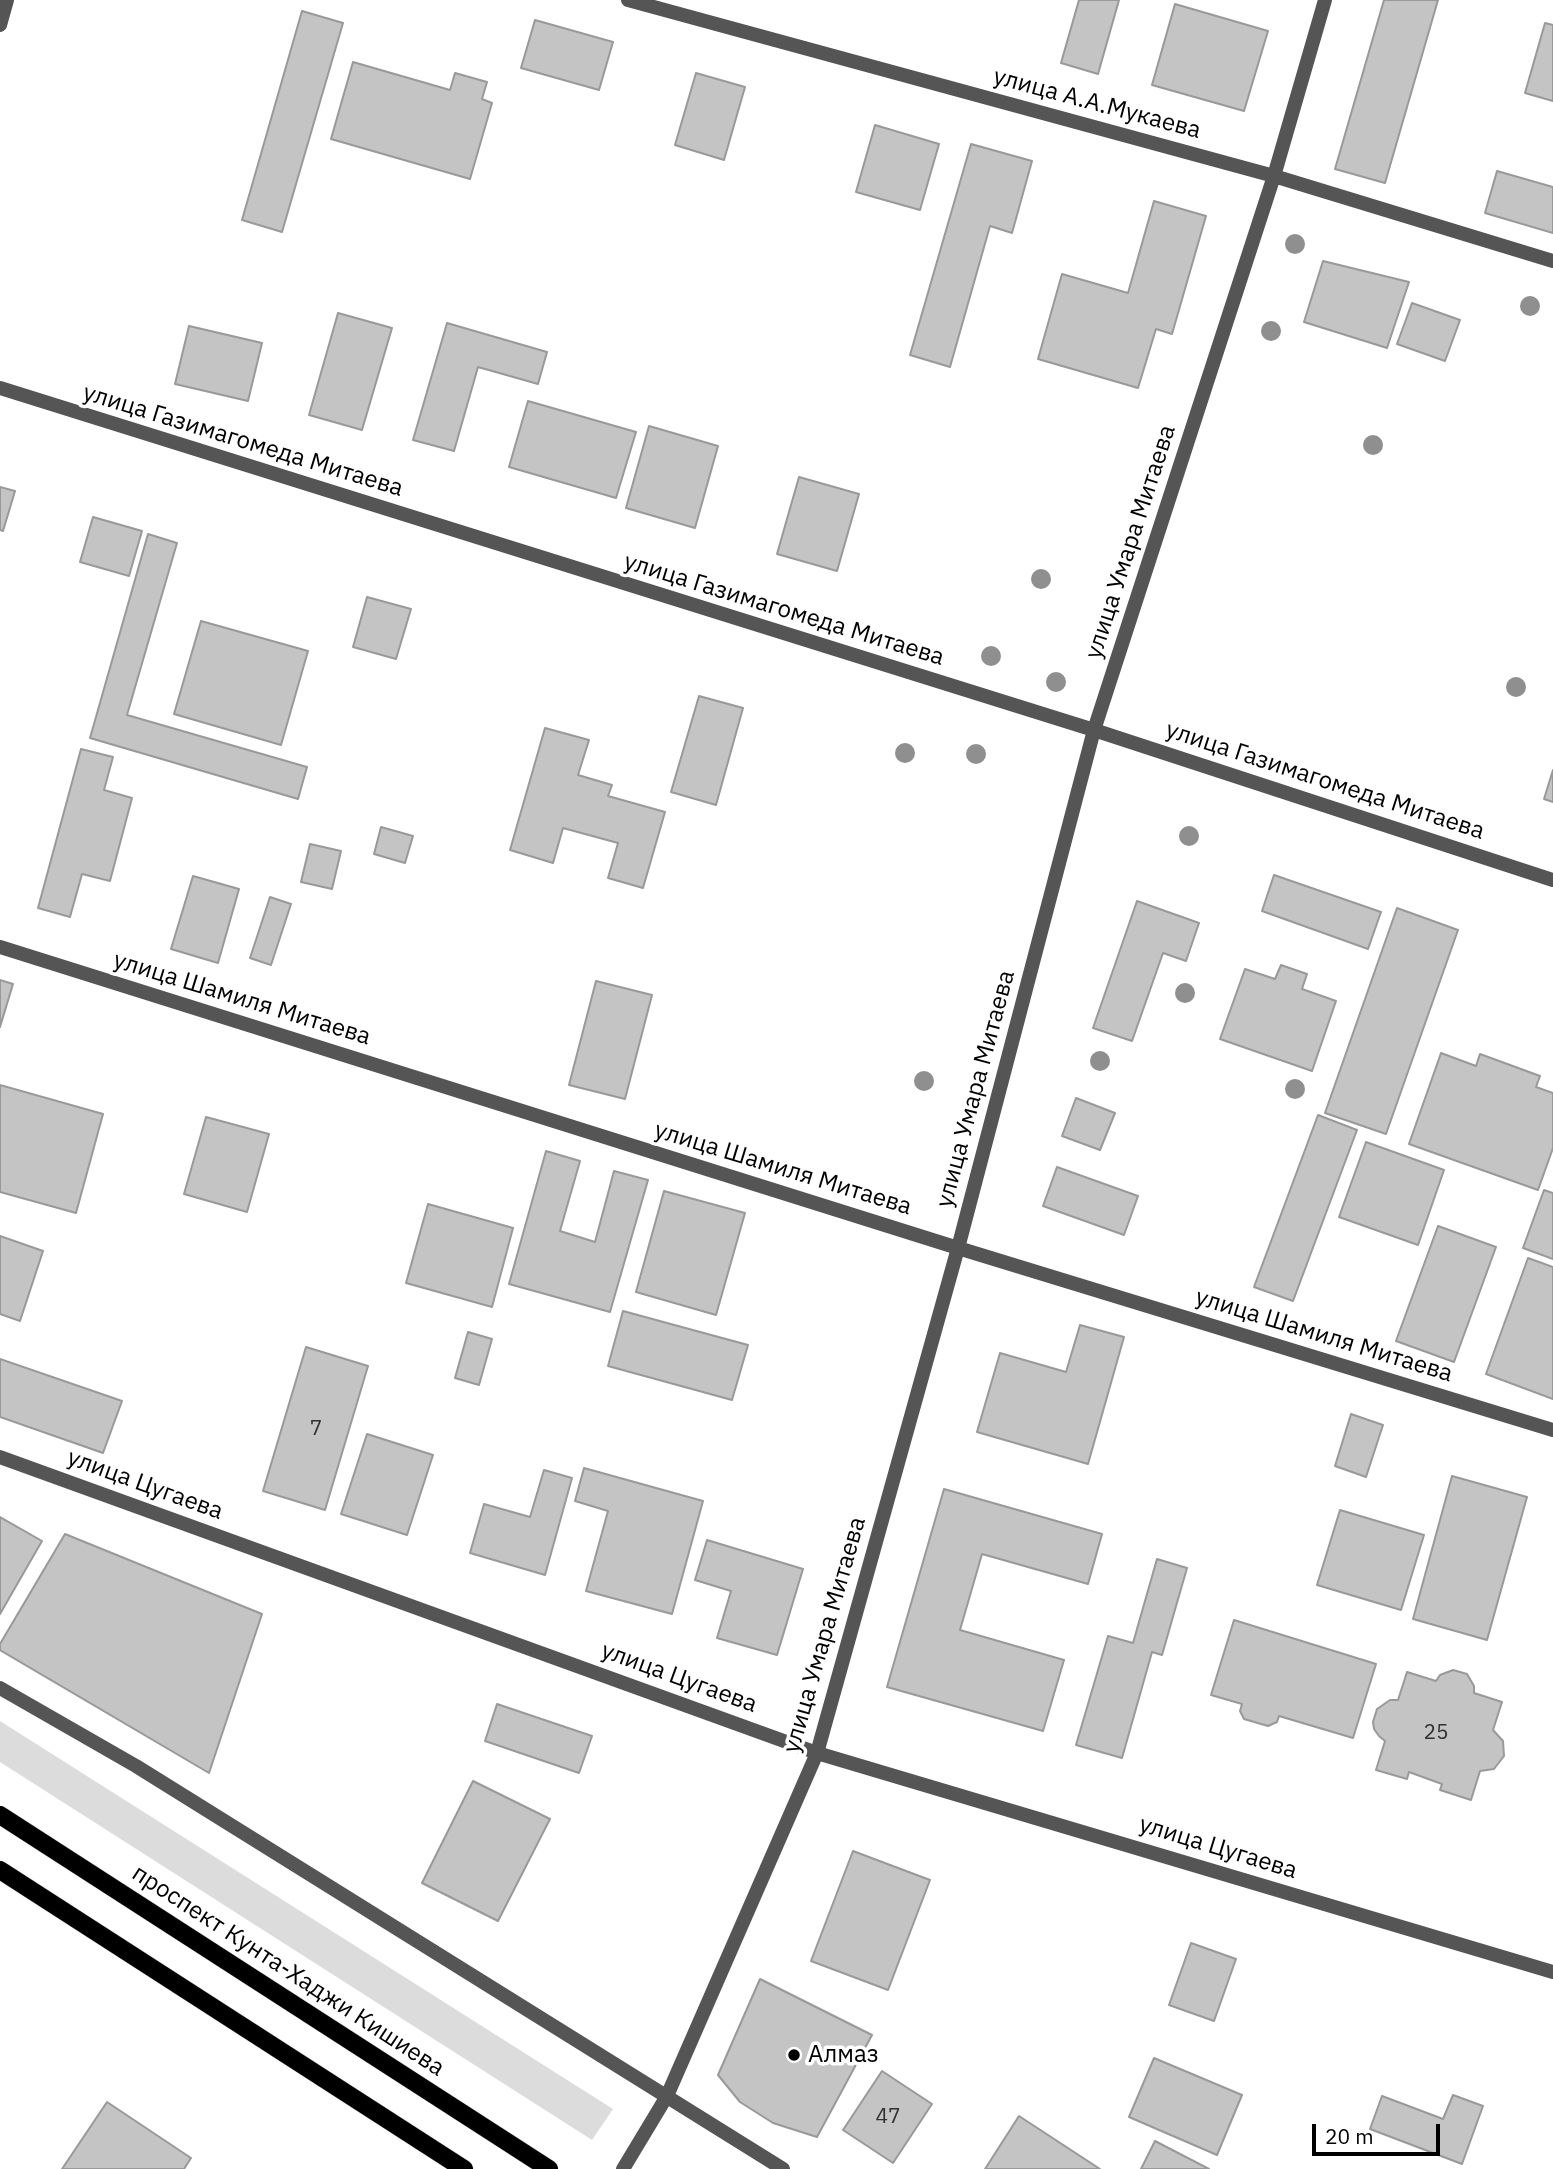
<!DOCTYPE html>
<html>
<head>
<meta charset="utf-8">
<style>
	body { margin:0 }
	#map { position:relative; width:1553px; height:2169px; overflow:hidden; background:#fff; font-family:"IBM Plex Sans",sans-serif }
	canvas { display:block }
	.scale { position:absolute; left:1312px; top:2124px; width:128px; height:32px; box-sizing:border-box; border:4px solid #000; border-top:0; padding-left:9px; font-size:21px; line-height:24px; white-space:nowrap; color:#000; -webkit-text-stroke:5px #fff; paint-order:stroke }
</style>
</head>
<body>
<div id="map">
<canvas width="1553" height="2169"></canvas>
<div class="scale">20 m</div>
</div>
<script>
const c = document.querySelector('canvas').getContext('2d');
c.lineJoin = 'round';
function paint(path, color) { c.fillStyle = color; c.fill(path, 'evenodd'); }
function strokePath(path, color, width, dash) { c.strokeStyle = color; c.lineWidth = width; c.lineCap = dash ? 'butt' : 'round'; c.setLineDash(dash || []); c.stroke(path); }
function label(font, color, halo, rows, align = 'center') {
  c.font = font + ' "IBM Plex Sans",sans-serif'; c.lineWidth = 7; c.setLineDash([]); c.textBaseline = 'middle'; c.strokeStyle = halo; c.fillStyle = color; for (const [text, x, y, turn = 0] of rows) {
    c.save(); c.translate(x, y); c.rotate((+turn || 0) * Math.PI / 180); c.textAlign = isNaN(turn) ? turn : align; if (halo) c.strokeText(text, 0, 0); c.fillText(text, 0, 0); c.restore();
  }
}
const green = new Path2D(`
	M0,1721L613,2109L592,2140L0,1762Z`);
const building = new Path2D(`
	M1079,0H1119L1098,74L1061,63Z
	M1384,0H1438L1385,183L1335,169Z
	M1175,4L1268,31L1244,111L1152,85Z
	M302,11L343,23L282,232L242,220Z
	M535,20L613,42L599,90L521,68Z
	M1545,23L1553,25V101L1525,93Z
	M353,62L450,90L455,73L487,82L482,99L492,103L470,179L331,139Z
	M696,73L745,87L724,160L675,145Z
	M875,125L939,144L920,210L856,192Z
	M971,144L1032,161L1012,233L990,226L950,367L910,355Z
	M1497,171L1553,187V233L1485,213Z
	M1154,201L1206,216L1172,334L1156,329L1138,388L1038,359L1062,274L1128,293Z
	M1323,261L1409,282L1387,348L1304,322Z
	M1412,303L1460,320L1445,361L1397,344Z
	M338,313L392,328L362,430L309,415Z
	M447,323L547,352L538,384L478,367L454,451L413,440Z
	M189,326L262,343L248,401L175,384Z
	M528,401L636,432L616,498L509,467Z
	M649,426L718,446L695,528L626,508Z
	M799,477L859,494L837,571L777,554Z
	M0,487L15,491L3,531L0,530Z
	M93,517L142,531L129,576L80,562Z
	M148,534L177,543L127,715L307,767L298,799L90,738Z
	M367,597L411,609L396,659L353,647Z
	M201,621L308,651L281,745L174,714Z
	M699,696L743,708L716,805L671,792Z
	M545,728L589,740L578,775L612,785L608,796L665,812L643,888L608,878L618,843L563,828L553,863L510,850Z
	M81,749L113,757L104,790L132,798L110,881L82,874L70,917L38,908Z
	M1553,770V802L1544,799Z
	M381,827L413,836L405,863L374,854Z
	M310,844L341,851L332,889L301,882Z
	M1274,875L1381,912L1368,949L1262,911Z
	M193,876L239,889L218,963L171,949Z
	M270,897L291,904L271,965L250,958Z
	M1137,901L1199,923L1186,961L1163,953L1132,1041L1093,1028Z
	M1397,908L1458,930L1386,1134L1325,1113Z
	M1281,965L1307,974L1302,989L1336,1001L1312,1071L1220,1039L1245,969L1275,979Z
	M0,980L13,984L0,1027Z
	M596,981L652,995L625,1099L569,1085Z
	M1441,1053L1476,1066L1480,1054L1540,1076L1536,1087L1553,1093V1148L1538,1190L1409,1144Z
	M0,1085L103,1114L76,1213L0,1192Z
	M1076,1098L1115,1113L1100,1150L1062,1136Z
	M1318,1115L1357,1130L1293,1301L1254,1287Z
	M206,1117L269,1134L247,1212L184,1194Z
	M1366,1142L1444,1170L1418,1245L1339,1217Z
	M546,1151L580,1161L560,1231L595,1242L614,1171L648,1180L610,1312L509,1284Z
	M1057,1167L1138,1196L1124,1235L1043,1206Z
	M1544,1190L1553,1193V1259L1523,1248Z
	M664,1191L745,1213L716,1315L636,1292Z
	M428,1204L513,1228L492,1307L406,1283Z
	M1438,1226L1496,1247L1454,1362L1396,1341Z
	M0,1236L43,1251L20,1321L0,1314Z
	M1528,1258L1553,1267V1399L1486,1374Z
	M623,1311L748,1345L732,1400L608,1366Z
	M1080,1325L1124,1337L1088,1464L977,1432L1000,1353L1066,1372Z
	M468,1332L492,1339L479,1385L455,1378Z
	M306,1347L368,1366L325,1510L263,1491Z
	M0,1359L122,1401L103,1453L0,1417Z
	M1351,1414L1383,1425L1366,1477L1335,1466Z
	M367,1434L433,1455L407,1535L341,1514Z
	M584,1468L703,1501L672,1614L586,1591L608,1511L575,1501Z
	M544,1470L572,1478L545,1575L470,1553L484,1504L530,1517Z
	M1452,1476L1527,1497L1487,1640L1413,1619Z
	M944,1489L1102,1534L1088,1584L982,1554L960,1630L1064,1660L1043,1731L887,1687Z
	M1340,1510L1424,1535L1401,1610L1317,1585Z
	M0,1517L42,1541L0,1614Z
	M65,1534L262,1614L209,1773L0,1650V1644Z
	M707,1540L803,1569L777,1655L717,1638L731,1591L695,1580Z
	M1157,1559L1187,1568L1162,1655L1152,1652L1122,1758L1076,1745L1108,1636L1133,1643Z
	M1234,1620L1376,1664L1353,1738L1279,1716L1277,1722L1268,1726L1244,1719L1240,1711L1242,1704L1211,1695Z
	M1453,1670L1467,1674L1474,1686V1693L1502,1702L1493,1730L1503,1741L1504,1756L1494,1769L1480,1771L1471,1800L1440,1790L1442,1784L1409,1772L1407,1779L1376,1770L1385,1741L1379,1736L1374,1729L1373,1722L1377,1709L1390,1700H1398L1407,1672L1436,1681L1440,1675Z
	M497,1704L592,1736L579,1773L485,1741Z
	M473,1781L550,1819L498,1921L422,1883Z
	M853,1851L930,1880L888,1990L811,1961Z
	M1191,1943L1236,1959L1214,2021L1169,2005Z
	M760,1979L872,2035L817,2137L773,2123L740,2102L718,2075Z
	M1154,2058L1242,2095L1217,2155L1129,2117Z
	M882,2071L932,2104L893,2163L843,2130Z
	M1453,2095L1483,2106L1462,2164L1370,2129L1382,2096L1443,2119Z
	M107,2102L191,2158L184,2169H62Z
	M1019,2116L1100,2169H985Z
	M1155,2141L1209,2169H1141Z`);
const minor = new Path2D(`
	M628,0L1274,176L1553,261
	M0,25L7,0
	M0,388L1094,730L1553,880
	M0,947L958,1248L1553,1430
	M0,1457L817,1753L1553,1972
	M0,1688L136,1766L783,2169
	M623,2169L667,2096L817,1753L958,1248L1094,730L1274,176L1325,0`);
const primary = new Path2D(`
	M0,1815L549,2169
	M0,1870L464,2169`);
const trees = [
	[1295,244],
	[1530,306],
	[1271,331],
	[1373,445],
	[1041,579],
	[991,656],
	[1056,682],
	[1516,687],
	[905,753],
	[976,754],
	[1189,836],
	[1185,993],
	[1100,1061],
	[924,1081],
	[1295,1089]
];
const markers = [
	[794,2055,7,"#000"]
];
const numberNames = [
	["7",316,1429],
	["25",1436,1733],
	["47",888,2117]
];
const streetNames = [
	["улица А.А.Мукаева",1097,104,15],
	["улица Газимагомеда Митаева",243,441,17],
	["улица Умара Митаева",1131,542,-72],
	["улица Газимагомеда Митаева",784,610,17],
	["улица Газимагомеда Митаева",1325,781,18],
	["улица Шамиля Митаева",242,999,17],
	["улица Умара Митаева",976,1089,-75],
	["улица Шамиля Митаева",783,1169,17],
	["улица Шамиля Митаева",1324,1336,17],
	["улица Цугаева",145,1485,20],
	["улица Умара Митаева",825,1635,-74],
	["улица Цугаева",679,1678,20],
	["улица Цугаева",1218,1848,17],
	["проспект Кунта-Хаджи Кишиева",288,1971,33]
];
const poiNames = [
	["Алмаз",808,2055]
];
paint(green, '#dcdcdc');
paint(building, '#c4c4c4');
strokePath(building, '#999', 2);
strokePath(primary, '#dbdbdb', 19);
strokePath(minor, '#555', 14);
strokePath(primary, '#000', 18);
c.fillStyle = '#8f8f8f';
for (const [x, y] of trees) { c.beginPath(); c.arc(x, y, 10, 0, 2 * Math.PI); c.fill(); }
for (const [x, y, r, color] of markers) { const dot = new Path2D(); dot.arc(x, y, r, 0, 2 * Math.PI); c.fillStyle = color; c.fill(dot); strokePath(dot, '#fff', 2.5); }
label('21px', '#313131', null, numberNames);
label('24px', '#000', '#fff', streetNames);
label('24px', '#000', '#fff', poiNames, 'left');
</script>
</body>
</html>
